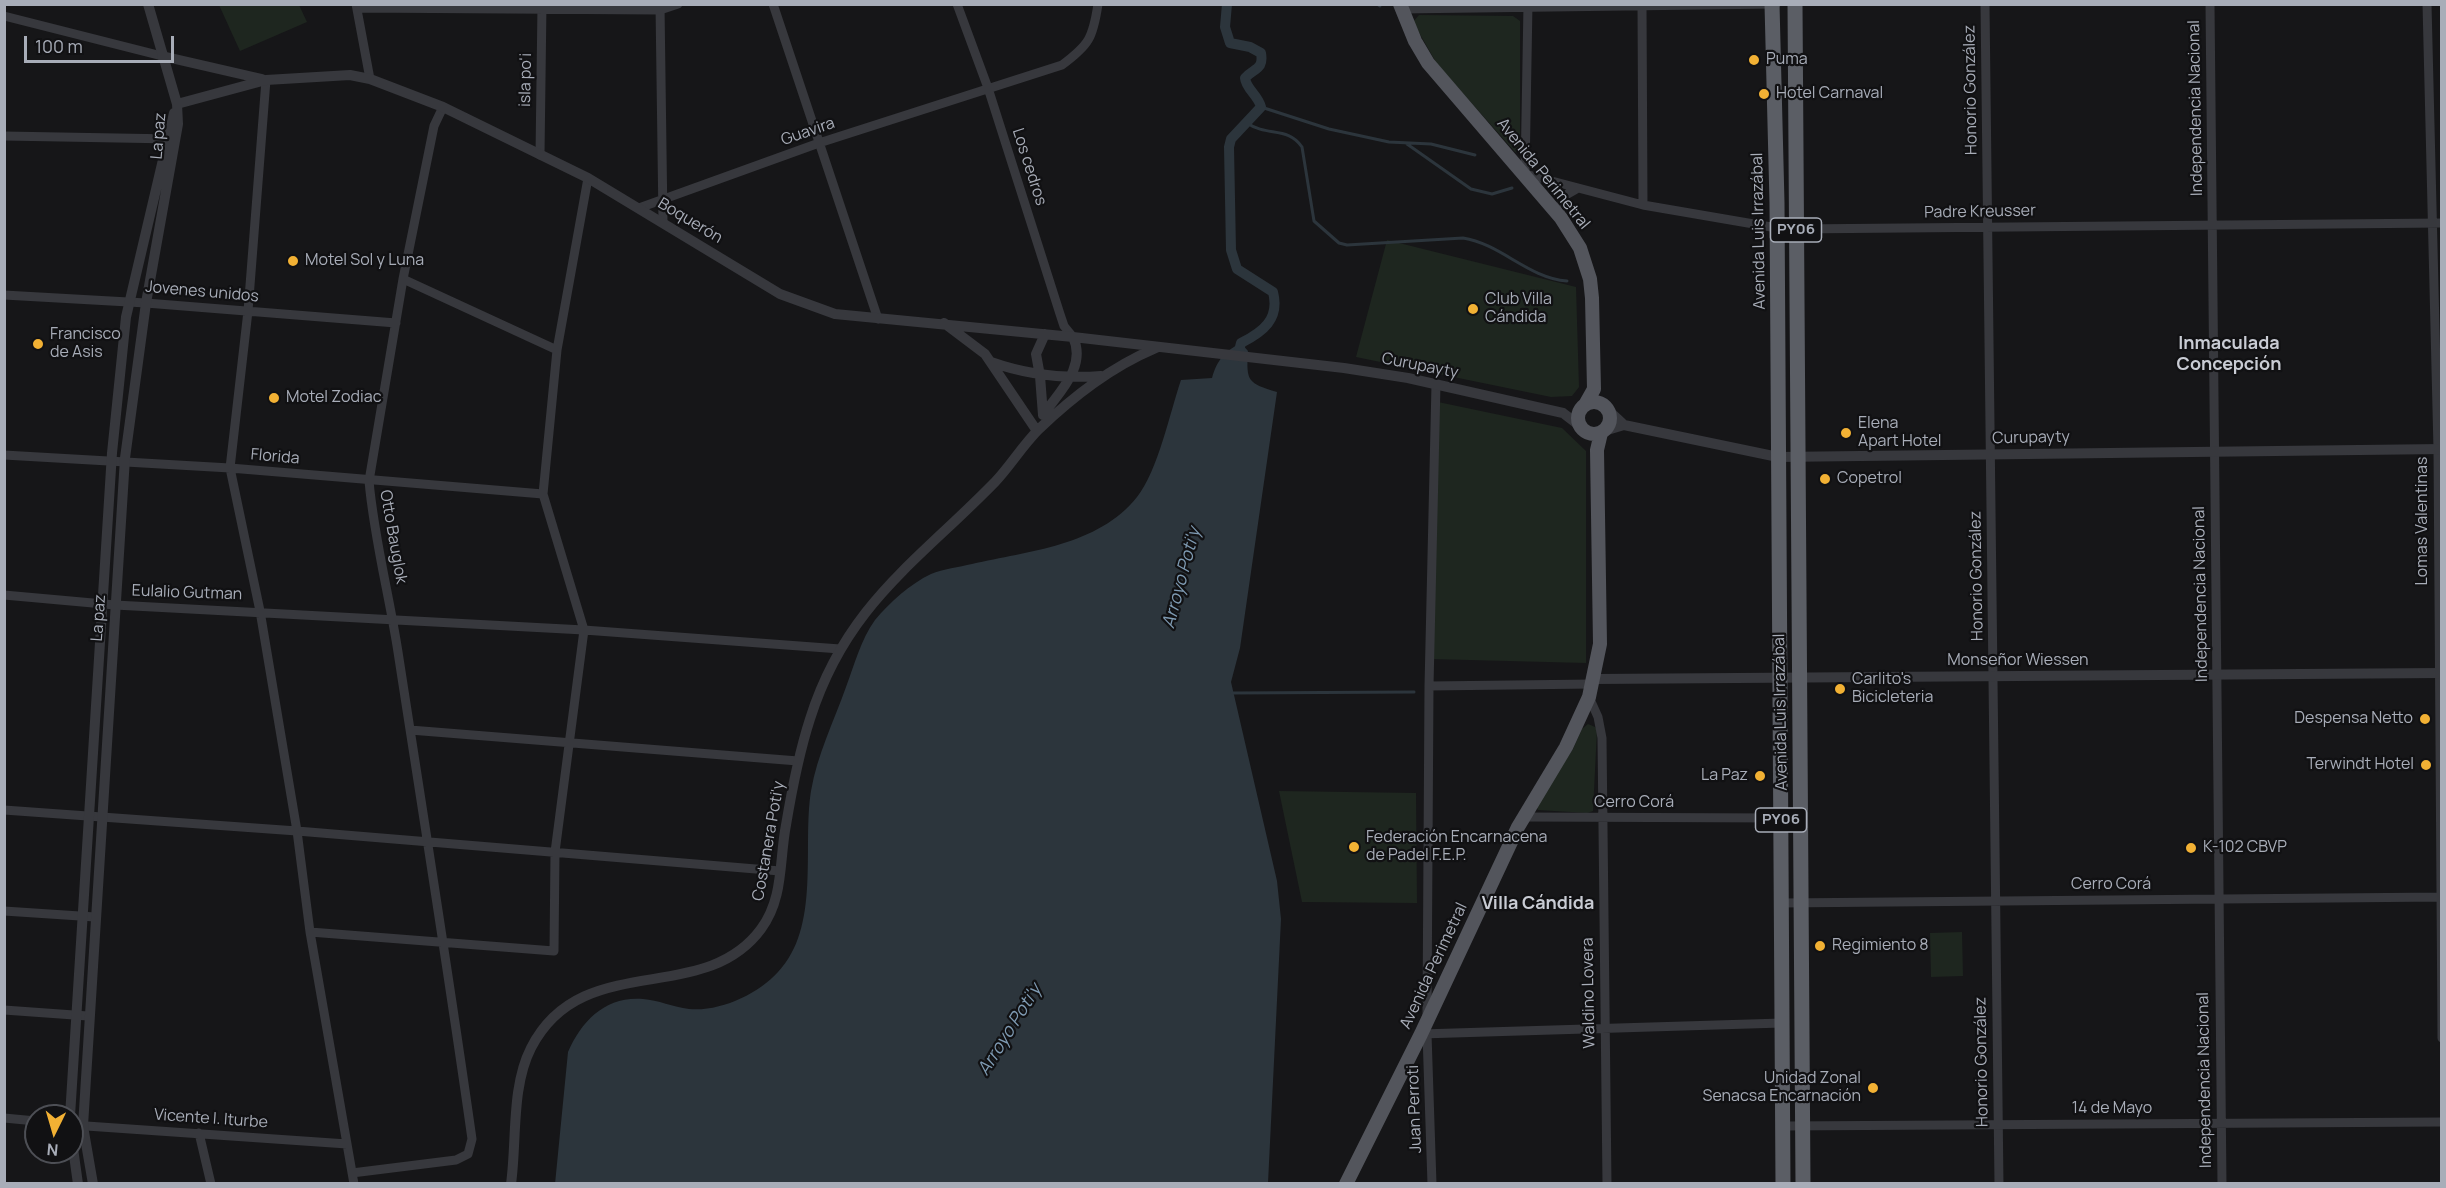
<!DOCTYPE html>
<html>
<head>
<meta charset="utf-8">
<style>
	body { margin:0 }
	#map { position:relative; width:2446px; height:1188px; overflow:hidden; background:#161618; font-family:Manrope,sans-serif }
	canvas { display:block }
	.frame { position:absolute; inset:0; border:6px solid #a8adb8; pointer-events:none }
	.north { position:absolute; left:24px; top:1104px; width:60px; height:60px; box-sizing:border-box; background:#111113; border:2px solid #4d4f55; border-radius:50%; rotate:185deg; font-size:16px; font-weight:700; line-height:24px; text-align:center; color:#a8adb8 }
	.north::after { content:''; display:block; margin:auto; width:21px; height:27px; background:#f2b134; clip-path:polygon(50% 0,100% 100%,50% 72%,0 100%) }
	.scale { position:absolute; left:24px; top:36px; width:150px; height:27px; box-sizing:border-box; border:3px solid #a8adb8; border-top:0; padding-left:8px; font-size:18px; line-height:21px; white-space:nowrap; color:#a8adb8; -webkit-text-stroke:4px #111113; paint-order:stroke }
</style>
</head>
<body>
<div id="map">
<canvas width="2446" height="1188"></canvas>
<div class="frame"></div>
<div class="north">N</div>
<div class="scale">100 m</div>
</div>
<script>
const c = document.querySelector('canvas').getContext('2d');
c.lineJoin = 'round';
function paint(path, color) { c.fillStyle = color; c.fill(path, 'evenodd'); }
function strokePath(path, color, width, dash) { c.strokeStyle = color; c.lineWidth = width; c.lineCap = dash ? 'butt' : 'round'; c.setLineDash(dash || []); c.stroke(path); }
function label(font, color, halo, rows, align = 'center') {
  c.font = font + ' Manrope,sans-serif'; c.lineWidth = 4.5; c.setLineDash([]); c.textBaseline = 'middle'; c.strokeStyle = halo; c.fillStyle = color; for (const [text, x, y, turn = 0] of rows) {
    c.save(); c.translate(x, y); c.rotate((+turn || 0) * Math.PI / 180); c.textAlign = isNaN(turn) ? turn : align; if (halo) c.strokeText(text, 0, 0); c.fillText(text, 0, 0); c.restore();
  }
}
const green = new Path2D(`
	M219,5H299L307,22L240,51Z
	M1419,15L1513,16L1520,21V153L1515,152L1437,64L1413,22Z
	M1387,240L1576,287L1579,387L1572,396L1551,397L1356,357Z
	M1438,402L1562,428L1586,451V663L1430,659Z
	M1588,724L1595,727L1597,730L1593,811L1587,813L1538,810L1536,805L1573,749L1582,729Z
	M1279,791L1416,793L1417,903L1302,902Z
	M1962,932L1963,976L1931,977L1930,933Z`);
const water = new Path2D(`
	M1241,343L1248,351C1246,382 1248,383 1277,392L1240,648L1231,682L1277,881L1281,919L1268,1183L555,1184L568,1052C582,1020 606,996 643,999C658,1000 673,1007 689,1009C720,1012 758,994 778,972C821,927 802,847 811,791C817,755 834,721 846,687C854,666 861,639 875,620C890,602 910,584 931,574C943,569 959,567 972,564C1028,551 1098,546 1137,497C1158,471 1170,412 1181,380L1212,378C1217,360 1225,351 1241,343Z`);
const stream = new Path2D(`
	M1377,4L1380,6
	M1261,107L1329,129L1389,142L1431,144L1475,155
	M1247,123C1267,137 1288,126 1302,147L1314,221L1339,243L1347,245L1463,238C1501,244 1528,278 1567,281
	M1407,144L1471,189L1492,194L1512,188
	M1232,693L1414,692`);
const canal = new Path2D(`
	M1227,4L1225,27L1230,43L1250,47L1261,53C1264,70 1254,68 1245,78C1246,89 1258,95 1261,107L1231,139L1229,147L1231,250L1237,269L1273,292C1280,319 1263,332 1241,343L1238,355`);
const minor = new Path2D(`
	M356,4L370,79
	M773,4L878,319
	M957,4L988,88L1060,314L1064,326L1073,337
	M1528,4L1525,174L1643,205L1777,228L1796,229L2442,223
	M1642,4L1643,205
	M1985,4L1999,1184
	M2210,4L2222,1184
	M2427,4L2438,449L2442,1038
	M660,5L663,222
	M357,8L660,10L678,4
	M1401,9L1776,4
	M4,16L162,56
	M266,80L248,311L230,468L260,611L297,831L310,932L354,1184
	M4,136L174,139
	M540,155L542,4
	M639,208L819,143L1062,65C1089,45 1093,38 1098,4
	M1559,215L1564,196L1578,188
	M403,279L557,350
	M4,295L146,303L396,323
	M4,455L230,468L543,494
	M4,595L115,605L584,630L840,649
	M1429,686L1436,384
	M1589,697L1598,717L1602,738L1607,1184
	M410,730L798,761
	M4,810L297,831L780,871
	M1523,817L1781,818
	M1781,903L2442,897
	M4,911L95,917
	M310,932L554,951L555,852L584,630L543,494L557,350L588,178
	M4,1010L88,1016
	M1427,1015L1429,686L1593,684
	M1421,1034L1782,1023
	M1427,1034L1432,1184
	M4,1118L36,1121
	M72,1125L347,1144
	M1783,1126L2442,1122
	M199,1133L211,1184
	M352,1173L456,1160L468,1154L472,1139C449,976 423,814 398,652C389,594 374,538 369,481L403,279L434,126L443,107`);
const tertiary = new Path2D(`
	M162,56L262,79
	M177,104L266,80L350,75L370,79L443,107L588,178L780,294L835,314L1073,337L1344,368L1408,378L1563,413L1580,426
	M944,323L985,354L1037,431
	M991,362C1028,375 1062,379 1101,376
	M1608,410L1624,425L1778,457L2442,449
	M1043,415C1059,392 1087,367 1073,337
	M1043,415L1040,376L1036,354L1045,334
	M1604,431L1624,425
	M1595,679L2442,673
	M70,1116L112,453L126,317L174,113
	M72,1141L78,1184
	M93,1184L83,1126L125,458L146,303L178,124L177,104L148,4
	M511,1184C517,1141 511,1087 531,1048C582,948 703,1008 761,929C784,898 779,861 786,825C792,789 799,753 810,719C846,605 917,562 995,482C1010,466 1023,445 1039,429C1074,396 1111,367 1156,348`);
const primary = new Path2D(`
	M1400,4L1415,41L1428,63L1561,218L1580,248L1590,279L1592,298L1594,389L1585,405
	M1578 418a16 16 0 1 1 32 0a16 16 0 1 1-32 0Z
	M1346,1184L1421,1034L1518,827L1566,747L1589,697L1600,644L1597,450L1601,433`);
const trunk = new Path2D(`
	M1772,4L1777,203L1783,1184
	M1795,4L1803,1184`);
const markers = [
	[1754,60,6,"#f2b134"],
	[1764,94,6,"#f2b134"],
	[293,261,6,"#f2b134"],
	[1473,309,6,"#f2b134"],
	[38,344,6,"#f2b134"],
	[274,398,6,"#f2b134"],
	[1846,433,6,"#f2b134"],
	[1825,479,6,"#f2b134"],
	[1840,689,6,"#f2b134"],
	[2425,719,6,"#f2b134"],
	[2426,765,6,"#f2b134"],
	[1760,776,6,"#f2b134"],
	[1354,847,6,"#f2b134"],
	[2191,848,6,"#f2b134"],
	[1820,946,6,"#f2b134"],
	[1873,1088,6,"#f2b134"]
];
const shields = [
	[1796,230,51],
	[1781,820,51]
];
const shieldNames = [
	["PY06",1796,230],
	["PY06",1781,820]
];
const poiNames = [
	["Puma",1766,60],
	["Hotel Carnaval",1776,94],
	["Motel Sol y Luna",305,261],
	["Club Villa",1485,300],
	["Cándida",1485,318],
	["Francisco",50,335],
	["de Asis",50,353],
	["Motel Zodiac",286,398],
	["Elena",1858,424],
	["Apart Hotel",1858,442],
	["Copetrol",1837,479],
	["Carlito's",1852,680],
	["Bicicleteria",1852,698],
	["Despensa Netto",2413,719,"right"],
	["Terwindt Hotel",2414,765,"right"],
	["La Paz",1748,776,"right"],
	["Federación Encarnacena",1366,838],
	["de Padel F.E.P.",1366,856],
	["K-102 CBVP",2203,848],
	["Regimiento 8",1832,946],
	["Unidad Zonal",1861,1079,"right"],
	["Senacsa Encarnación",1861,1097,"right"]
];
const streetNames = [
	["isla po'i",526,80,-89],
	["Honorio González",1971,90,-91],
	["Independencia Nacional",2196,108,-91],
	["Guavira",808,132,-19],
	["La paz",159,136,-85],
	["Los cedros",1029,167,72],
	["Avenida Perimetral",1543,174,51],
	["Padre Kreusser",1980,212,-1],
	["Boquerón",690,221,31],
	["Avenida Luis Irrazábal",1759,231,-91],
	["Jovenes unidos",202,292,5],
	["Curupayty",1420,366,11],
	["Curupayty",2031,438,-1],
	["Florida",275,457,5],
	["Lomas Valentinas",2423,521,-90],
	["Otto Bauglok",393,537,80],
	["Honorio González",1977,576,-91],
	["Eulalio Gutman",187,593,2],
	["Independencia Nacional",2201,594,-91],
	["La paz",99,618,-86],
	["Monseñor Wiessen",2018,661],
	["Avenida Luis Irrazábal",1781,712,-91],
	["Cerro Corá",1634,803],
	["Costanera Poti'y",769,841,-80],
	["Cerro Corá",2111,885],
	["Avenida Perimetral",1434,966,-65],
	["Waldino Lovera",1589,993,-91],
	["Honorio González",1982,1062,-91],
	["Independencia Nacional",2205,1080,-91],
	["Juan Perroti",1415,1109,-92],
	["14 de Mayo",2112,1109],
	["Vicente I. Iturbe",211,1119,4]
];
const neighbourhoodNames = [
	["Inmaculada",2229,344],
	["Concepción",2229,365],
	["Villa Cándida",1538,904]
];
const waterNames = [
	["Arroyo Poti'y",1182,578,-75],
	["Arroyo Poti'y",1010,1030,-58]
];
paint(green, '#1e261f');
paint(water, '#2c353c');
strokePath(stream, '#2c353c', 3);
strokePath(canal, '#2c353c', 10);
strokePath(minor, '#37383d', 9);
strokePath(tertiary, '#37383d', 10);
strokePath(primary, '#53555c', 14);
strokePath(trunk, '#5b5e65', 15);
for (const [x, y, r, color] of markers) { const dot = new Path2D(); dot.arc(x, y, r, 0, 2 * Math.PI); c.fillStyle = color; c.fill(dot); strokePath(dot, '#111113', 2); }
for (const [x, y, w] of shields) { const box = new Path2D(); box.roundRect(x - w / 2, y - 12, w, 24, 4.5); c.fillStyle = '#111113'; c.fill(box); strokePath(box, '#a8adb8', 1.5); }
label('bold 15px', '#a8adb8', null, shieldNames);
label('16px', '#a8adb8', '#111113', poiNames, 'left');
label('16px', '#a8adb8', '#111113', streetNames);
label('bold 18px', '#c9ccd4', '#111113', neighbourhoodNames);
label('italic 18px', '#7f9bb3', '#111113', waterNames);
</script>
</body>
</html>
